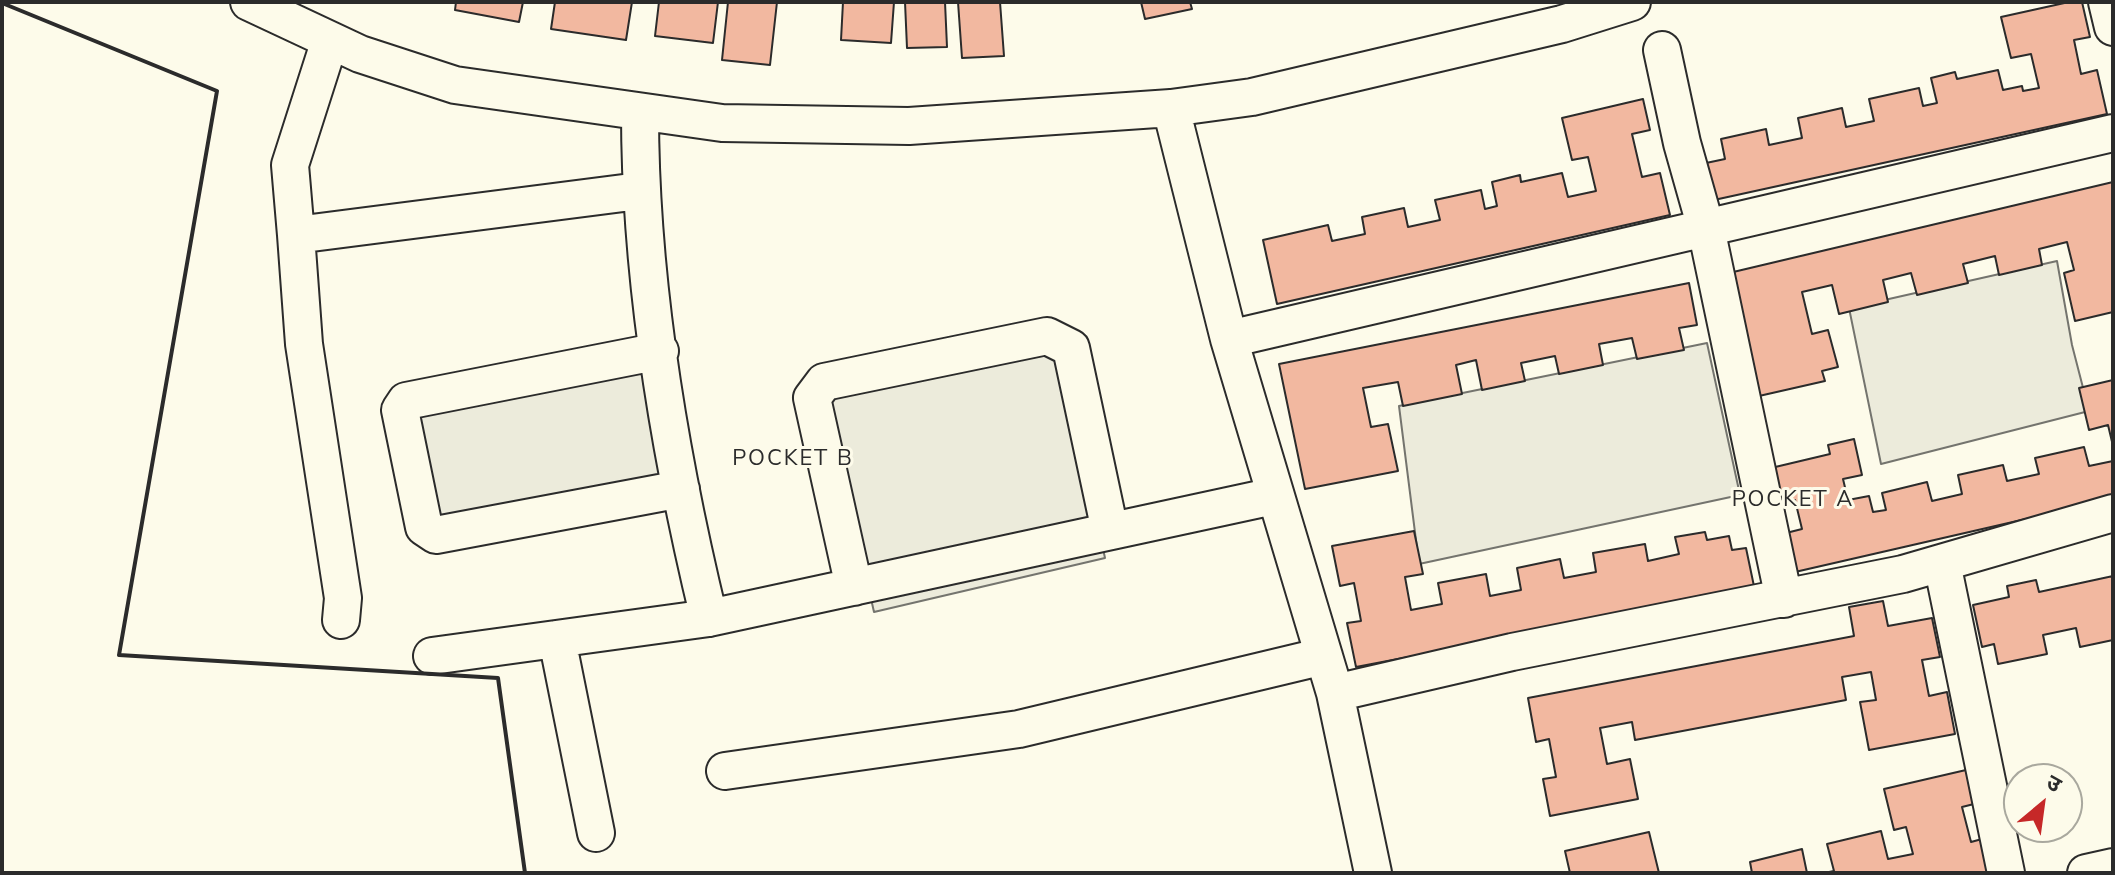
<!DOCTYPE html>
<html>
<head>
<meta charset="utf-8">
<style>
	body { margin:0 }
	#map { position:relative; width:2115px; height:875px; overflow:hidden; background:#fdfbea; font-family:"Nunito Sans","Noto Sans Devanagari",sans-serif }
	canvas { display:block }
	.frame { position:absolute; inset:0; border:4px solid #2b2b2b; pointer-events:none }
	.north { position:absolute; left:2003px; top:763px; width:80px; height:80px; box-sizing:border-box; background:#fdfbea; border:2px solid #a9a89e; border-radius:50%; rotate:29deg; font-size:22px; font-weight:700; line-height:32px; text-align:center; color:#2b2b2b }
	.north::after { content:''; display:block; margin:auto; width:28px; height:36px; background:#c62828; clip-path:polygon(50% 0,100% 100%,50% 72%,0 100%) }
</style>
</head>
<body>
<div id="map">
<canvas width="2115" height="875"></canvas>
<div class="frame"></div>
<div class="north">उ</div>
</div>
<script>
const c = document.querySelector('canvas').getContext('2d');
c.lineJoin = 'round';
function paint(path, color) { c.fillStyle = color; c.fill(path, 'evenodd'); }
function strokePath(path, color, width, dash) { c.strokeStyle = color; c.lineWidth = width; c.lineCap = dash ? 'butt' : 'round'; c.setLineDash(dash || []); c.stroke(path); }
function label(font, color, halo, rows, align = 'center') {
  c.font = font + ' "Nunito Sans",sans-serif'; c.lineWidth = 6; c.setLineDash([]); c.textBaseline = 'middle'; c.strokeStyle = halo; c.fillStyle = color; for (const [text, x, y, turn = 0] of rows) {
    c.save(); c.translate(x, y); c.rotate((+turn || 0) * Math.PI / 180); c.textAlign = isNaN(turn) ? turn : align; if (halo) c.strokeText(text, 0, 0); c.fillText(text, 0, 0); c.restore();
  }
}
const green = new Path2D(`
	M2057,261L2072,345L2089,411L1881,464L1849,308Z
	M1707,343L1740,495L1419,564L1399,406Z
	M1060,345L1105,558L874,612L825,395Z
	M669,355L684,483L437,528L406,410Z`);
const building = new Path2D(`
	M456,2H523L519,22L455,10Z
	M555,2H632L626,40L551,29Z
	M659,2H718L713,43L655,36Z
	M728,2H777L770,65L722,60Z
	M843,2H894L891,43L841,40Z
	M905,2H945L947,47L907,48Z
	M958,2H1000L1004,56L962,58Z
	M1141,2H1190L1192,9L1145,19Z
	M2069,2H2082L2090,37L2074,40L2081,74L2097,70L2107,114L1714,200L1706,163L1725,159L1721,139L1766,129L1769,145L1802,138L1798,118L1842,108L1846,127L1874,121L1869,99L1919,88L1923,106L1937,103L1931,78L1955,72L1957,79L1998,70L2003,90L2022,86L2023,91L2039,88L2031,54L2011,58L2001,17Z
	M1643,99L1650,130L1632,134L1642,177L1660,173L1670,215L1277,304L1263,240L1328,225L1332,241L1365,234L1362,217L1404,208L1408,227L1440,220L1435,200L1481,190L1485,209L1497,206L1492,182L1520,175L1521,182L1562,173L1568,197L1596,191L1588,157L1572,160L1562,118Z
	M2113,182V312L2075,321L2064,273L2074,270L2067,242L2039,249L2042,265L1999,275L1995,256L1963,264L1968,283L1917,295L1911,273L1883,280L1888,302L1839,314L1832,285L1802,292L1812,334L1828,330L1838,367L1822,371L1825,381L1759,396L1729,273Z
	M1689,283L1697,325L1679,328L1684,350L1637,359L1632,338L1599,344L1603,365L1559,374L1555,356L1521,363L1525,381L1482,390L1476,360L1456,365L1462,394L1403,406L1398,382L1363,388L1371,427L1388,424L1398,471L1305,489L1279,364Z
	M2113,380V446L2108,425L2089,430L2079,388Z
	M1854,439L1862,475L1843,479L1848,500L1869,496L1873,512L1886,510L1882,493L1927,482L1932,501L1962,494L1958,475L2003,465L2007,481L2039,474L2035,458L2084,447L2089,466L2113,461V499L1795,572L1786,533L1802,529L1795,500L1779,503L1771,468L1830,454L1828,445Z
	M1414,531L1423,574L1405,577L1411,610L1442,604L1438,583L1486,574L1490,596L1521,590L1517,568L1560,559L1564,578L1596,572L1593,553L1645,544L1648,561L1679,554L1675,537L1705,532L1707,540L1729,536L1732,550L1746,548L1755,591L1356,667L1347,623L1361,621L1354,583L1340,586L1332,546Z
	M2113,576V640L2080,647L2076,628L2043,635L2047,654L1998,664L1994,644L1982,647L1973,605L2009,597L2007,586L2036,580L2039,592Z
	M1883,601L1888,626L1932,618L1940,657L1922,660L1929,696L1947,692L1955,734L1869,750L1860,702L1876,700L1871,672L1842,677L1846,700L1635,740L1632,722L1600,728L1607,764L1630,759L1638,799L1550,816L1543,779L1556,777L1549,739L1536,742L1528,698L1854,636L1849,607Z
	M1966,770L1974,804L1962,807L1971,842L1982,839L1990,873H1824L1834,871L1827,844L1881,831L1888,859L1913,854L1906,827L1894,830L1884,789Z
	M1649,832L1659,873H1570L1565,851Z
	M1802,849L1807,873H1752L1750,862Z`);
const minor = new Path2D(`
	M249,2L360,54L455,85L722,123L909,126L1171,108L1252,97L1562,24L1632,2
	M2107,2L2113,27
	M1662,50L1682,143L1706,228L1784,599
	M1171,108L1229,339L1335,693L1373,873
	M640,113C640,282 669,453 709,618
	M296,235L290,165L330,40
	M1229,339L2113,133
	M660,351L406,401L400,410L424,527L436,535L681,489
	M1942,563L2006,873
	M854,587L812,398L824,382L1047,336L1071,348L1110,531
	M341,620L343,598L304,344L296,235L639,191
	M557,639L596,833
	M432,656L709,618L1274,496
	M1335,693L1512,652L1903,574L2113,513
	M725,771L1019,729L1324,656
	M2086,873L2113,867`);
const wall = new Path2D(`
	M2,3L217,91L119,655L498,678L525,873`);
const neighbourhoodNames = [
	["POCKET B",793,460],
	["POCKET A",1793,501]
];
paint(green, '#ecebdb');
strokePath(green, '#74746e', 2);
paint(building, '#f2b8a0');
strokePath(building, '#2b2b2b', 2);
strokePath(minor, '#2b2b2b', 40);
strokePath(minor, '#fdfbea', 36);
strokePath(wall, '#2b2b2b', 4);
c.letterSpacing = '2px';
label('22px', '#2b2b2b', '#fdfbea', neighbourhoodNames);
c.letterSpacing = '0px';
</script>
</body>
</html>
